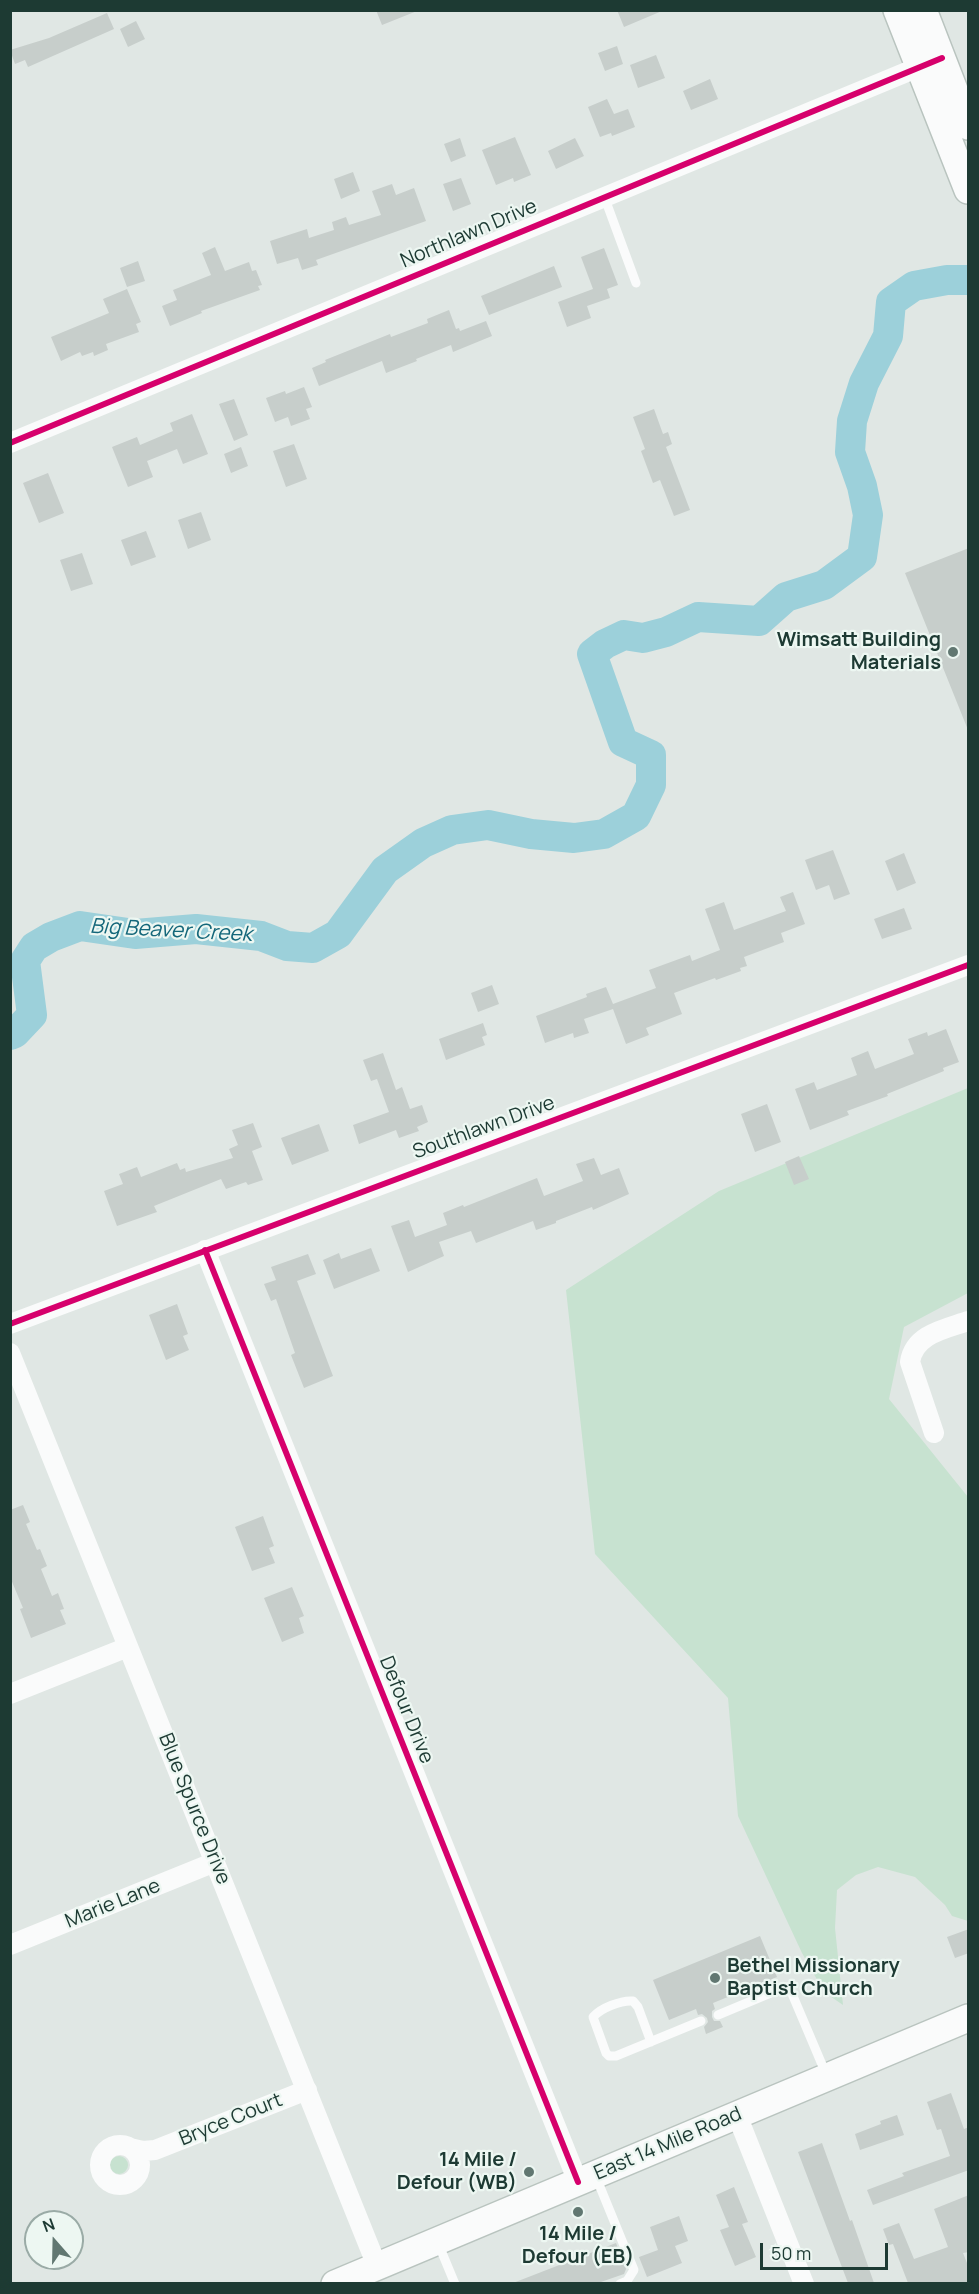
<!DOCTYPE html>
<html>
<head>
<meta charset="utf-8">
<style>
	body { margin:0 }
	#map { position:relative; width:979px; height:2294px; overflow:hidden; background:#e0e7e4; font-family:Manrope,sans-serif }
	canvas { display:block }
	.frame { position:absolute; inset:0; border:12px solid #1d3a33; pointer-events:none }
	.north { position:absolute; left:24px; top:2210px; width:60px; height:60px; box-sizing:border-box; background:#edf7f2; border:2px solid #9aaba6; border-radius:50%; rotate:340deg; font-size:16px; font-weight:700; line-height:24px; text-align:center; color:#1d3a33 }
	.north::after { content:''; display:block; margin:auto; width:21px; height:27px; background:#617771; clip-path:polygon(50% 0,100% 100%,50% 72%,0 100%) }
	.scale { position:absolute; left:760px; top:2243px; width:128px; height:27px; box-sizing:border-box; border:3px solid #1d3a33; border-top:0; padding-left:8px; font-size:18px; line-height:21px; white-space:nowrap; color:#1d3a33; -webkit-text-stroke:4px #edf7f2; paint-order:stroke }
</style>
</head>
<body>
<div id="map">
<canvas width="979" height="2294"></canvas>
<div class="frame"></div>
<div class="north">N</div>
<div class="scale">50 m</div>
</div>
<script>
const c = document.querySelector('canvas').getContext('2d');
c.lineJoin = 'round';
function paint(path, color) { c.fillStyle = color; c.fill(path, 'evenodd'); }
function strokePath(path, color, width, dash) { c.strokeStyle = color; c.lineWidth = width; c.lineCap = dash ? 'butt' : 'round'; c.setLineDash(dash || []); c.stroke(path); }
function label(font, color, halo, rows, align = 'center') {
  c.font = font + ' Manrope,sans-serif'; c.lineWidth = 4.5; c.setLineDash([]); c.textBaseline = 'middle'; c.strokeStyle = halo; c.fillStyle = color; for (const [text, x, y, turn = 0] of rows) {
    c.save(); c.translate(x, y); c.rotate((+turn || 0) * Math.PI / 180); c.textAlign = isNaN(turn) ? turn : align; if (halo) c.strokeText(text, 0, 0); c.fillText(text, 0, 0); c.restore();
  }
}
const green = new Path2D(`
	M968,1088V1293L904,1327L889,1399L968,1497V1921L952,1916L945,1905L915,1877L878,1867L856,1875L837,1890L835,1928L843,2005L824,1992L802,1953L738,1816L728,1698L595,1554L566,1290L719,1191Z
	M110 2165a9 9 0 1 1 18 0a9 9 0 1 1-18 0Z`);
const river = new Path2D(`
	M10,1035L15,1033L32,1015L25,961L34,947L51,937L80,926L135,934L196,929L261,936L287,946L313,948L338,934L385,870L423,843L452,830L488,825L531,834L574,838L604,834L636,816L651,785V755L623,742L592,654L605,644L624,635L643,638L666,632L698,617L759,621L786,597L824,585L862,557L868,515L862,486L850,452L852,421L864,383L888,336L891,302L914,286L947,280H968`);
const building = new Path2D(`
	M376,10H417V11L382,25Z
	M617,10H662V11L624,27Z
	M107,13L114,29L28,67L25,60L15,64L10,50L49,38Z
	M136,21L145,39L128,47L120,29Z
	M617,46L623,64L605,71L598,53Z
	M656,55L665,78L638,88L630,65Z
	M710,79L718,99L691,110L683,91Z
	M607,99L614,114L628,109L635,127L612,136L611,133L600,137L588,107Z
	M515,137L531,175L514,182L513,178L496,185L482,150Z
	M460,138L466,156L451,162L444,144Z
	M575,138L584,156L556,169L548,151Z
	M353,172L360,191L341,199L334,179Z
	M461,178L471,204L453,211L443,184Z
	M392,184L396,195L414,188L426,221L316,260L318,265L302,270L298,258L277,264L270,241L307,229L309,238L334,230L332,222L346,217L349,225L381,215L372,191Z
	M215,247L225,271L249,262L252,271L256,270L262,285L258,286L260,290L201,311L202,313L170,326L162,306L177,300L173,290L211,275L202,253Z
	M604,248L618,285L607,289L610,298L587,306L591,318L567,327L558,302L593,289L581,257Z
	M138,261L145,281L127,287L120,268Z
	M554,266L562,287L489,315L481,296Z
	M127,289L141,322L136,324L139,332L106,344L108,350L94,356L93,352L82,356L80,352L61,361L51,337L109,313L103,299Z
	M449,310L456,329L459,328L460,331L486,321L492,336L453,352L451,345L416,359L417,361L386,373L382,361L319,386L312,368L326,362L325,360L390,334L391,337L428,323L427,319Z
	M304,387L312,407L306,409L310,419L291,426L288,417L275,422L266,398L285,391L286,394Z
	M234,399L248,435L234,441L219,404Z
	M654,409L663,434L668,432L672,444L666,447L690,510L674,516L660,480L653,483L641,451L645,449L633,417Z
	M192,414L208,454L183,464L177,449L147,461L153,477L128,487L112,447L137,437L140,445L173,431L170,423Z
	M294,444L307,479L286,487L273,451Z
	M241,447L248,466L231,473L224,454Z
	M48,473L64,513L39,523L23,483Z
	M201,512L211,540L188,549L178,520Z
	M146,531L156,557L131,566L121,540Z
	M969,548V730H968L905,573Z
	M82,553L93,584L71,591L60,560Z
	M833,850L850,894L834,900L829,885L816,890L805,860Z
	M904,853L916,883L897,891L885,861Z
	M793,892L805,924L781,933L784,942L744,957L747,966L740,968L741,971L716,980L715,978L674,993L682,1014L646,1028L649,1035L626,1044L613,1009L584,1019L589,1033L574,1038L573,1033L545,1043L536,1016L587,997L586,994L606,987L613,1004L656,988L649,970L690,955L692,961L720,950L705,909L724,902L734,930L786,911L780,897Z
	M904,908L912,929L882,939L874,919Z
	M492,985L499,1004L478,1012L471,993Z
	M483,1023L487,1035L482,1037L485,1045L446,1060L439,1039Z
	M946,1029L959,1062L943,1068L944,1071L887,1094L888,1096L847,1111L849,1115L810,1130L795,1089L814,1082L817,1090L857,1075L851,1058L868,1051L875,1069L914,1054L908,1039L927,1032L928,1036Z
	M383,1053L396,1090L402,1087L410,1109L422,1105L428,1122L417,1127L419,1131L399,1138L396,1130L359,1144L353,1125L389,1112L377,1079L371,1081L363,1060Z
	M767,1104L781,1142L755,1152L741,1114Z
	M253,1123L262,1147L252,1151L263,1180L248,1185L246,1182L226,1189L221,1179L154,1206L157,1212L117,1226L104,1191L123,1184L119,1174L137,1167L141,1177L177,1163L180,1170L185,1168L186,1172L233,1158L229,1149L238,1145L232,1130Z
	M319,1124L329,1151L292,1165L281,1138Z
	M799,1156L809,1179L794,1185L785,1162Z
	M594,1158L601,1175L619,1168L629,1194L593,1210L592,1207L556,1221V1223L536,1230L533,1221L476,1243L471,1231L439,1242L444,1256L408,1272L391,1226L409,1220L415,1237L447,1225L443,1213L463,1205L464,1207L537,1178L544,1196L583,1181L576,1164Z
	M371,1248L380,1271L334,1289L323,1260L339,1253L341,1259Z
	M308,1254L316,1274L297,1281L333,1376L304,1388L291,1355L295,1353L276,1299L271,1301L264,1284L276,1280L271,1267Z
	M177,1304L188,1334L183,1336L189,1350L166,1360L149,1315Z
	M23,1505L30,1522L26,1524L37,1550L40,1549L47,1566L41,1569L52,1596L58,1593L64,1609L60,1610L66,1624L31,1638L20,1609L23,1608L10,1577V1510Z
	M263,1516L274,1546L269,1548L275,1563L252,1571L235,1527Z
	M292,1587L304,1616L299,1618L304,1633L282,1642L264,1598Z
	M969,1929V1953L955,1958L947,1937Z
	M760,1936L777,1977L713,2003L715,2009L712,2011V2017L714,2021H720L723,2027L706,2034L704,2027L708,2022L707,2018L702,2014L698,2015L696,2009L669,2020L653,1980Z
	M951,2093L964,2129L969,2127V2170L873,2205L867,2190L904,2176L902,2173L950,2156L941,2129L937,2130L927,2102Z
	M897,2115L904,2135L860,2150L855,2134L881,2124L880,2121Z
	M822,2143L850,2221L852,2220L874,2283H848L809,2181L798,2152Z
	M734,2187L748,2222L742,2224L756,2257L735,2266L720,2230L729,2227L716,2195Z
	M969,2195V2252L963,2253L969,2268V2283H908L893,2244L889,2245L883,2229L899,2223L914,2259L948,2247L934,2209Z
	M679,2216L688,2241L675,2246L682,2263L647,2277L639,2257L658,2250L650,2227Z
	M616,2243L626,2269L624,2274L598,2283H513Z`);
const lane = new Path2D(`
	M604,196L636,283
	M718,2015L780,1989H790L826,2074
	M651,2042L638,2007L633,2001C621,2000 601,2008 593,2017L606,2053L609,2056H616L701,2021
	M596,2177L634,2270L627,2281L620,2284
	M438,2243L455,2284`);
const street = new Path2D(`
	M10,443L931,62
	M205,1250L578,2182
	M10,1324L968,965
	M10,1353L377,2266
	M934,1433L910,1362C914,1334 945,1329 968,1321
	M10,1694L128,1647
	M10,1945L215,1862
	M737,2115L804,2284
	M100 2165a20 20 0 1 1 40 0a20 20 0 1 1-40 0Z
	M130,2148L143,2151L155,2150L307,2090`);
const secondary = new Path2D(`
	M897,10L968,190
	M923,10L968,126
	M335,2284L968,2018`);
const cycleway = new Path2D(`
	M10,443L942,58
	M205,1250L578,2182
	M10,1324L968,965`);
const markers = [
	[953,652,6,"#617771"],
	[715,1978,6,"#617771"],
	[529,2172,6,"#617771"],
	[578,2212,6,"#617771"]
];
const streetNames = [
	["Northlawn Drive",469,234,-23],
	["Southlawn Drive",484,1128,-20],
	["Defour Drive",406,1710,68],
	["Blue Spurce Drive",194,1809,68],
	["Marie Lane",113,1904,-22],
	["Bryce Court",231,2120,-22],
	["East 14 Mile Road",668,2144,-23]
];
const poiNames = [
	["Wimsatt Building",941,640],
	["Materials",941,663],
	["Bethel Missionary",727,1966,"left"],
	["Baptist Church",727,1989,"left"],
	["14 Mile /",517,2160],
	["Defour (WB)",517,2183],
	["14 Mile /",578,2234,"center"],
	["Defour (EB)",578,2257,"center"]
];
const waterNames = [
	["Big Beaver Creek",171,931,3]
];
paint(green, '#c7e2d0');
strokePath(river, '#9cd0da', 30);
paint(building, '#c7cecb');
strokePath(secondary, '#b9c4bf', 30);
strokePath(lane, '#fafbfb', 9);
strokePath(street, '#fafbfb', 20);
strokePath(secondary, '#fafbfb', 27);
strokePath(cycleway, '#d6006c', 6);
for (const [x, y, r, color] of markers) { const dot = new Path2D(); dot.arc(x, y, r, 0, 2 * Math.PI); c.fillStyle = color; c.fill(dot); strokePath(dot, '#edf7f2', 2); }
label('20px', '#1d3a33', '#edf7f2', streetNames);
label('bold 20px', '#1d3a33', '#edf7f2', poiNames, 'right');
label('italic 21px', '#14677a', '#edf7f2', waterNames);
</script>
</body>
</html>
